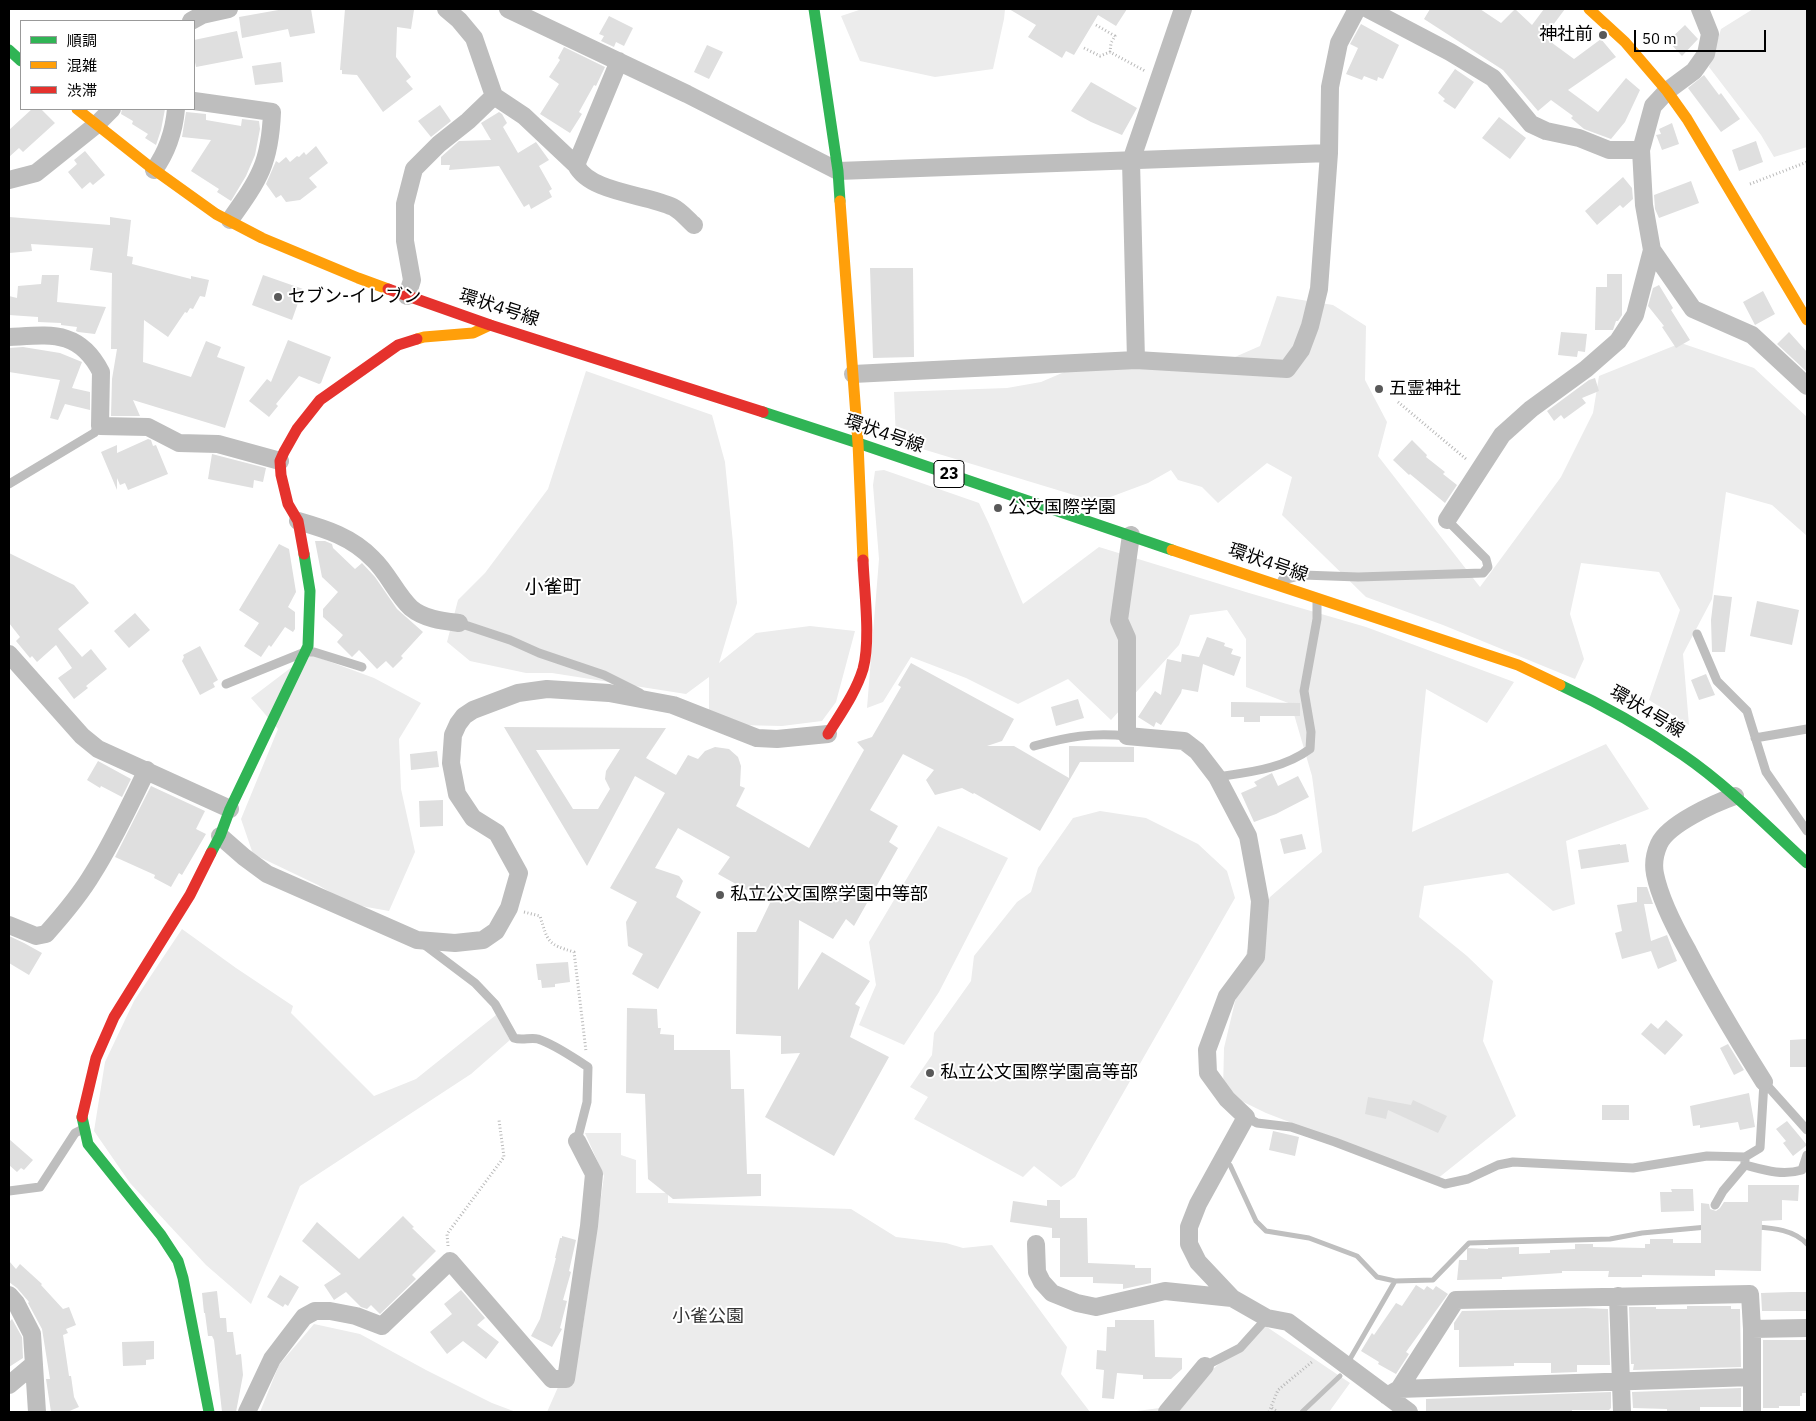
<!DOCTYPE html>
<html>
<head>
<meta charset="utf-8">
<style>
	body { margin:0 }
	#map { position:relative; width:1816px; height:1421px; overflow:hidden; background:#fff; font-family:"IBM Plex Sans","Noto Sans JP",sans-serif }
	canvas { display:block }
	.frame { position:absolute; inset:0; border:10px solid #000; pointer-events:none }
	.legend { position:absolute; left:20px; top:20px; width:175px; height:90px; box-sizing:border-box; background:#fff; border:1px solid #999; margin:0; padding:6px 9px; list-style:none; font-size:15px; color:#000 }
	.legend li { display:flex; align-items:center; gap:10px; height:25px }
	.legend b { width:25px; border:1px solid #999 }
	.scale { position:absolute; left:1634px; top:30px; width:132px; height:22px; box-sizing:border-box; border:2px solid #000; border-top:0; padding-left:6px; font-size:15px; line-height:18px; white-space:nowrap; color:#000; -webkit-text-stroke:4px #fff; paint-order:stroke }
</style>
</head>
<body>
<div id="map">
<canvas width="1816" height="1421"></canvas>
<div class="frame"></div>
<ul class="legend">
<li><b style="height:6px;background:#30b455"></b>順調</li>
<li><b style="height:6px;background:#ff9f0a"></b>混雑</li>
<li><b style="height:6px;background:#e5322d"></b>渋滞</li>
</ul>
<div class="scale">50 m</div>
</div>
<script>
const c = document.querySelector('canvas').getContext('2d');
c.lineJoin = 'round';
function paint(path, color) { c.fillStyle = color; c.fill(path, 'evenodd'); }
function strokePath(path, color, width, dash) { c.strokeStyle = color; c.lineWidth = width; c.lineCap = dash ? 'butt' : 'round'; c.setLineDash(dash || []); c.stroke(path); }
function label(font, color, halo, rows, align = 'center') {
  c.font = font + ' "IBM Plex Sans","Noto Sans JP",sans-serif'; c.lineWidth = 4; c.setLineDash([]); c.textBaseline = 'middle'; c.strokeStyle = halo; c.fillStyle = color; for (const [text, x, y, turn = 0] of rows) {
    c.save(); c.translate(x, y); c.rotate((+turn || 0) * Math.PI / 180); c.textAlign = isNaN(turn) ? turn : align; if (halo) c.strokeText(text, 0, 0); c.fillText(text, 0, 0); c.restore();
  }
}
const green = new Path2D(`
	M862,9H1005L1004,19L993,69L935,77L860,61L841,16Z
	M1753,9H1807V147L1774,157L1761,135L1709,67L1721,29Z
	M1277,296L1333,305L1366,326L1365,380L1387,422L1378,456L1480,587L1561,477L1593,413L1599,376L1681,343L1754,368L1807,417V536L1772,505L1726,492L1712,599L1683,654L1689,725L1649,700L1680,610L1659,572L1581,563L1570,614L1584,659L1575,679L1443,625L1366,597L1282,515L1292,477L1267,463L1218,503L1202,487L1178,480L1171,470L1148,483L1097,502L896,441L894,392L1007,388L1041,382L1090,361L1203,371L1260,346Z
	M586,371L712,415L725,462L733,543L737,603L719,663L756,633L810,626L855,631L836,702L822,721L782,726L737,725L709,714V677L686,694L552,673H526L470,661L447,642L458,600L485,573L548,489Z
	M884,470L979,503L989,524L1023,604L1099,547L1249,593L1366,627L1514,682L1487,723L1426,689L1412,832L1606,744L1649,809L1566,841L1575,904L1553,911L1508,873L1424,886L1419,917L1467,956L1493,981L1483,1041L1516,1116L1437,1179L1266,1113L1223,1092L1224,1048L1247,951L1270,897L1322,852L1312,776L1291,704L1246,687V639L1227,610L1190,615L1179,645L1111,720L1068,679L1018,704L966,678L911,657L883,702L867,708L879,559L873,485L875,471Z
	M309,654L374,678L421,703L399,739L401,789L415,852L389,911L350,904L318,885L253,854L241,819L278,729L251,698Z
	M1100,811L1146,818L1198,844L1227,871L1235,898L1075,1177L1061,1187L1034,1166L1023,1177L914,1119L928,1097L910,1087L932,1055L934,1033L971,981L974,956L1017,902L1031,892L1038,868L1073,818Z
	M938,826L1008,858L939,992L904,1045L859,1025L876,985L869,942Z
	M182,929L236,968L293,1006L291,1013L374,1096L416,1079L496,1015L510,1040L471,1074L300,1186L251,1304L206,1265L130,1183L94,1131L105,1062L134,1001Z
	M585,1133H621V1155L636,1160V1193H668V1203L851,1209L896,1237L946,1243L963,1248L992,1245L1067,1347L1061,1374L1090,1412H547L582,1333L604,1176Z
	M314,1324L360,1334L426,1370L492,1403L516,1412H260L279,1365Z
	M1264,1325L1350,1383L1329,1412H1129L1183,1405L1213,1369Z`);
const stream = new Path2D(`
	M1230,1165L1256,1221L1266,1231L1309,1238L1357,1256L1377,1277L1395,1281L1433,1280L1469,1243L1610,1239L1642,1233L1707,1227
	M1755,1227C1774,1228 1794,1230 1807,1244
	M1350,1359L1395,1281
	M1302,1412L1340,1376`);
const building = new Path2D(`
	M284,9H311L315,33L290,37L288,29L242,38L239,17Z
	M345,9H403L414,10L411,29L397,27L396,57L411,77L406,81L413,89L383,112L357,75L342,74V70H340Z
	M1009,9H1127L1116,26L1098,15L1074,55L1066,51L1062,58L1028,37L1036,25Z
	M1430,9H1480L1501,23L1515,9L1532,25L1544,9H1565L1544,37L1574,59L1601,39L1616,57L1568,90L1598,112L1626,78L1640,90L1625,122L1611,139L1584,129L1571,118L1573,116L1551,100L1538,111L1503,70L1424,19Z
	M609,16L633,28L624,46L616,42L614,47L601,41L604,36L599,34Z
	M1361,24L1399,45L1383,79L1378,77L1377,81L1364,76L1362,80L1346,74L1358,48L1350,44Z
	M1685,25L1698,39L1682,56L1668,41Z
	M237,31L243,58L196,67L194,57V40Z
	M707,45L723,52L709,79L694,72Z
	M564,47L605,67L596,86L594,85L579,112L582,114L570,133L540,114L559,84L549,77L560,60L558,58Z
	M281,62L283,82L255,85L252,66Z
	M1455,69L1474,82L1455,109L1443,101L1445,99L1438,93Z
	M1704,75L1719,95L1721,93L1740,119L1721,132L1688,88Z
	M1091,82L1137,108L1122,135L1091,122L1071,111Z
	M440,105L451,121L431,137L418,121Z
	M32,109H41L55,123L23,152L19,148L9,157V130Z
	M122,109H165L161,130L156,145L145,138L148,134L132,124L133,121L121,114Z
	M186,112L206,114V120L241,126L242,119L259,121L260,129L255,155L246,176L231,201L217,192L219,189L191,171L211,140L182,137Z
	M499,112L502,114L507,123L503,127L518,153L536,142L549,160L539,166L552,189L549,191L552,197L531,209L529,204L524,207L499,166L449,170L450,165H441V157L459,141L491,140L481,123Z
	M1499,117L1526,138L1510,159L1482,138Z
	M1672,123L1679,144L1662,150L1657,137L1656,135L1661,134L1659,129Z
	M1756,141L1763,162L1739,171L1732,150Z
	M316,146L328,163L309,178L317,187L300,200L286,202L281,195L276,198L266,184L276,161L279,163L286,157L290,162L297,156L299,157L304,152L306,155Z
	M85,151L105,175L93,185L90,182L82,189L68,172L77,164L74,160Z
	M1623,177L1632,188L1633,199L1623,208L1620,205L1597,225L1585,211Z
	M1691,181L1699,203L1659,218L1655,209L1654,195Z
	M9,217L110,225V217L131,220L127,256L133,257L132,264L191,279V276L209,280L205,297L200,296L193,309L190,308L187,313L185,312L168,337L144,320L143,362L191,377L206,341L221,347L217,357L245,367L225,428L133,400L140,416H111L112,379L117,349H111L112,273L90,270L93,248L31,244L32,251L9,253Z
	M870,268H913L914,357L873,358Z
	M1607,274H1622V315L1618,321H1616L1613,330H1595L1596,287H1607Z
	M42,275H59L57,302L106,307L95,334L78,332L76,331L77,327L61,325V323L38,322V317L9,315V296L17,298L18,286L41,284Z
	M263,275L303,289L292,320L252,305Z
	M1659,285L1673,308L1671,310L1690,340L1676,348L1662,327L1664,326L1648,306L1653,288Z
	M1763,291L1775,314L1755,325L1743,302Z
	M1561,332L1587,334L1585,352L1578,351L1577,357L1558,355Z
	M1789,332L1807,352V372L1777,344Z
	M288,340L331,357L321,383L319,384L299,376L276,404L278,406L269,417L249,401L267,379L271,382Z
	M23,347L60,353L82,362L72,388L90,392V410L65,404L58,420L50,418L60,380L9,372V348Z
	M1595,378L1599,391L1582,398L1586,403L1564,419L1561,415L1554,421L1547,411L1589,380Z
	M148,439L151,440L153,446L156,445L168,474L128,490L125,483L120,485L117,478V490L101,452L117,445V453Z
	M1412,440L1427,455L1426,457L1445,472L1443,474L1457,485L1445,503L1410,474L1409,475L1393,460Z
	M212,454L266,468L263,482L254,480L253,488L208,479Z
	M315,541H325L332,544L333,548L355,569L362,563L375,577L397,609L423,632L401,656L403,658L393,668L386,661L377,669L359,650L352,657L337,642L343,635L323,617V609L338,592L322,577Z
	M279,544L289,549L296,592L288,607L295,612V629L293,632L285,627L271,647L269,645L261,657L244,646L259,623L239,610Z
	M9,553L74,585L89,603L58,629L82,657L91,649L107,669L86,686L88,688L74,699L58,678L72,668L56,645L37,662L32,656L30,658L16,641L20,637L9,623Z
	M1714,595L1732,597L1725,652H1712L1711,620Z
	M1757,601L1799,610L1792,645L1750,636Z
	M135,613L150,630L129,648L114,631Z
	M1207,637L1225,643L1224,646L1233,649L1231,654L1241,657L1234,676L1203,664L1198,692L1182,689L1181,693L1161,725L1156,722L1154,727L1138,717L1155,691L1161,695L1167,659L1181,662L1182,654L1199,657Z
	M200,646L218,680L213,683L215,687L200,695L182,661L184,657L183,655Z
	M911,663L1014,719L1002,741L987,746H1014L1069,778V746L1134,747V762H1080L1040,831L974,793L973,794L962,788L935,795L926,780L934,770L903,754L870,810L898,826L889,842L898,848L854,926L846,919L833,939L799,920L798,990L822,952L870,981L855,1004L860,1007L850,1037L889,1057L834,1156L765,1117L800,1053L781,1054V1036L736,1034L737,932H756L770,903L718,874L730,857L678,828L655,868L679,876L683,881L676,897L701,912L658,989L632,974L643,954L628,946L626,922L637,902L610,888L665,793L635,776L587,866L504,727L666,728L646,758L676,775L688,755L698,759L705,751L715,747L729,749L738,757L741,766L740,786L745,788L736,806L809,848L864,750L857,742L872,737L901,687L898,685ZM620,749L606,771L605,779L610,789L598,809H573L536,750Z
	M1706,674L1715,695L1699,700L1691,680Z
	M1078,699L1084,718L1056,726L1051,707Z
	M1231,702L1300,703V716H1260V722H1244V717H1231Z
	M437,751L439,767L411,770L410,754Z
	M98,761L131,779L122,797L101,786L100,788L87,780Z
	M1272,773L1278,786L1298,776L1309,797L1276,814L1254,822L1241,793L1257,786L1254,782Z
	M151,786L205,811L196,829L206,834L182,875L179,873L171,887L154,878L155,875L115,857Z
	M443,800V826L420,827L419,801Z
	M1302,834L1306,849L1284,854L1280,839Z
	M1620,844V845L1626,844L1629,862L1581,869L1578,850Z
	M1637,887H1647L1653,904H1644L1651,941L1667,935L1677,961L1658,969L1651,951L1622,959L1615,933L1622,931L1617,905L1637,902Z
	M9,936L24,943L42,953L29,975L9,963Z
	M568,962L570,982L555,984V987L542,988L541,980H538L536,964Z
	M627,1008L657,1009L658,1028H661L660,1034L674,1035V1050H730L731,1089H744L747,1174H761V1196L673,1199L648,1179L645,1094L626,1093Z
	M1666,1020L1683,1035L1665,1055L1641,1034L1651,1023L1658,1029Z
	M1807,1039V1067H1790V1040Z
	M1728,1044L1744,1070L1734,1075L1720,1048Z
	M1749,1093L1755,1127L1740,1130L1738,1122L1700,1128V1125L1693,1126L1690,1106Z
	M1368,1097L1411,1105L1413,1100L1447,1116L1438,1133L1388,1110L1386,1119L1365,1114Z
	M1602,1105H1629V1120H1602Z
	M1787,1121L1807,1145L1793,1156L1783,1143L1786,1141L1776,1129Z
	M1273,1131L1299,1137L1295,1156L1269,1150Z
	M9,1139L33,1160L24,1170L21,1168L17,1172L9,1165Z
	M1748,1185H1799L1798,1201L1782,1200V1220L1762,1221L1761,1271L1715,1270V1276L1642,1275V1277H1608L1609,1271H1562V1273L1502,1277V1279L1457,1280L1459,1260H1467V1248L1488,1249V1248L1519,1247V1254L1550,1253V1250L1575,1249V1244H1593V1247L1645,1248V1244H1650V1239H1673V1243H1701V1203L1709,1204L1710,1209L1716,1211L1720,1208L1724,1202H1748Z
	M1671,1189H1693L1694,1211L1661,1212L1660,1192H1672Z
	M1047,1200H1060V1218H1087L1088,1263L1135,1265V1268H1151V1283L1123,1289V1284L1093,1283V1277H1060V1238H1052V1228L1010,1222L1013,1201L1047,1206Z
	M403,1216L414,1227L412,1228L436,1251L412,1275L416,1279L380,1314L371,1305L367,1309L361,1307L346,1292L334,1300L324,1285L341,1274L302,1241L317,1222L359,1259Z
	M562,1236L576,1240L569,1271L571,1272L563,1300L567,1301L560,1328L562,1329L552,1347L531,1336L540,1319L556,1258H555L560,1238H562Z
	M9,1261L16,1269L20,1264L42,1284L41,1285L63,1309L69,1307L76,1325L66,1329L68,1333L63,1335L69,1376H71L74,1397L79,1407L67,1412H51L46,1379H50L42,1329L28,1303L29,1302L17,1288L9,1282Z
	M280,1275L299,1287L288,1306L285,1304L283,1307L267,1297Z
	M1416,1285L1424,1290L1427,1286L1433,1290L1436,1286L1448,1294L1406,1352L1409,1354L1396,1374L1378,1364L1379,1362L1361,1351L1372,1333L1374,1335L1396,1303L1402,1306Z
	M461,1290L485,1318L477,1325L499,1342L486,1359L463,1341L447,1354L430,1332L452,1314L444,1304Z
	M217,1291L220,1318H226L227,1332H233L236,1355L241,1354L243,1375L236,1412H222L214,1340L212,1336H208L205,1313H204L202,1293Z
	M1792,1292H1807V1311H1762L1761,1293Z
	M1687,1306H1731V1309H1740L1741,1367L1633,1370L1634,1364H1631L1629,1307H1656V1309H1687Z
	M1585,1308L1608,1309L1610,1365H1577V1372L1551,1373V1363H1514V1366L1459,1367V1330H1454V1323L1462,1311Z
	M12,1319L22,1337L23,1358L9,1367V1322Z
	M1115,1320H1154L1155,1357L1182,1358V1369L1171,1379H1143V1375L1117,1373L1114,1399L1102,1398L1104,1370L1096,1369L1097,1350L1106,1351L1107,1327H1115Z
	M1763,1340H1807V1393H1802V1396H1800V1406H1779V1408H1763Z
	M154,1341V1359L146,1360V1365L123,1366L122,1342Z
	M1741,1388V1407H1700V1412H1667V1409L1633,1408L1632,1392Z
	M1611,1392V1408L1609,1410H1572V1412H1426V1399Z`);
const path = new Path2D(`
	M1096,25L1115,36L1111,43L1110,52
	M1084,48L1100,56L1110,52L1145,71
	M1750,184L1807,162
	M1398,402L1466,459
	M524,912L540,916C548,942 547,944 574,952L586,1051
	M448,1246L447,1234L504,1157L499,1120
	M1272,1408L1278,1412
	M1269,1412L1278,1390L1313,1361`);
const lane = new Path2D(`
	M9,484L94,433L100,426
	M1282,580L1303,575L1358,577L1483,573L1488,567L1486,559L1447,520
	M459,623L510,640L539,653L604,675L640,693
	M1697,634L1717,681L1747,711L1766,772L1807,831
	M226,684L305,652H314L362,667
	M1755,738L1807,729
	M1034,746C1067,737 1093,732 1127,736
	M1217,777C1249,772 1283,769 1310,749L1311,732L1304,691L1317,619V603
	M422,943L475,983L495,1004L514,1038C522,1041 530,1037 538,1039C556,1045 572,1057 588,1067L587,1102L577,1141
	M1764,1082L1807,1130
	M1246,1117L1257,1123L1291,1127L1335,1142L1445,1184L1468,1179L1498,1165L1513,1162L1633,1168L1707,1156L1745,1157L1760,1148L1764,1082
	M1745,1165C1764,1170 1782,1176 1802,1170L1807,1155
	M9,1191L40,1187L75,1133L83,1129
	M1715,1205L1723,1191L1745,1165V1160
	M1205,1366L1240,1348L1267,1318`);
const street = new Path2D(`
	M508,9L687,94L838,171L1329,153
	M1368,9L1450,52L1493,78L1531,124L1546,131L1579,138L1609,150H1641
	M191,21L202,15L229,9
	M494,96L524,116L576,165C590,193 646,194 673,207C681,211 688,220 694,225
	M194,101L272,112C270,164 259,179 230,220
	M576,165L619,61
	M154,170C167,152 174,131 176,109
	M9,180L36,173L96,125L112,109
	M1652,250L1693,309L1752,335L1807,386
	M407,296L412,280L405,241V204L414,169L439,144L468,121L494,96L474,38L459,20L446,9
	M9,337C50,335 79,329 101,372L100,426L148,427L179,443L218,444L280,461
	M1136,360L1131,161L1183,9
	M853,374L1136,360L1287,369L1301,350L1310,326L1319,289L1329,153L1330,87L1339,43L1357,9
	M1447,520L1502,435L1531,409L1586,369L1618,341L1635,315L1652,250L1644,205L1641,150L1653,106L1667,91L1694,71L1706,54L1710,34L1700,9
	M298,521C326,529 352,537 373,559C388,573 396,594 411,608C424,619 443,621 459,623
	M1131,535L1119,620L1127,638V736L1184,741L1197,751L1217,777L1248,836L1260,901L1256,957L1227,996L1207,1050L1208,1073L1227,1099L1246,1117L1198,1204L1189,1227V1244L1198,1262L1232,1298L1267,1318L1288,1322L1409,1412
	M9,654L82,736L98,749L230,809
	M1735,796C1715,803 1668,824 1659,844C1655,853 1653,864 1655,874C1660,899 1675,928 1688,951C1711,996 1737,1039 1764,1082
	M220,836L244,857L267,874L417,940L455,943L483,940L496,931L509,908L519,873L497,833L473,818L457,794L451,763L453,735L458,724L464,716L473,710L518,693L547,689L609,693L673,705L757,738L777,739L828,734
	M9,925L36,936L46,934C63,915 80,895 93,873C114,840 130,804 147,770
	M1036,1244L1037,1272L1042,1282L1052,1293L1077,1303L1096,1307L1165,1291L1232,1298
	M9,1295L16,1303L32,1334L37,1412
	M1618,1296L1622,1412
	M9,1385L34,1364
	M1399,1389L1752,1377
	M1387,1396L1399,1389L1456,1300L1750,1294L1752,1329L1807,1328
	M247,1412L272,1359L304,1317L315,1311H330L356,1316L382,1326L450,1261L552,1379H566L589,1226L594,1174L577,1141
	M1167,1412L1205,1366
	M1752,1412V1329`);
const fast = new Path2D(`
	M814,9L838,171L840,201
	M9,50L21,61
	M763,412L858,443L1172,550
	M1560,685C1603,705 1644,728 1683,755C1728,786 1767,826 1807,863
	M211,853L220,836L230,809L308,646L310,591L304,554
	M82,1117L88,1144L161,1235L178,1261L183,1278L209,1412`);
const slow = new Path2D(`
	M1589,9L1625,42L1667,91L1687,119L1807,320
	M77,109L149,166L216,214L262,238L358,278L388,289
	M840,201L858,443L863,560
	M417,339L424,337L473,333L490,325
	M1172,550L1518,665L1560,685`);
const jam = new Path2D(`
	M388,289L490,325L763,412
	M304,554L298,521L288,504L281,475L280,461L284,452L297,429L320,400L398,345L417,339
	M828,734C841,713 856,692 863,669C871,640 864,590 863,560
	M82,1117L96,1058L114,1017L190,895L211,853`);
const markers = [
	[1603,35,5,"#595959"],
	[278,297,5,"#595959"],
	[1379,389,5,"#595959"],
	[998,508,5,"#595959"],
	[720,895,5,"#595959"],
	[930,1073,5,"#595959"]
];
const shields = [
	[949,474,30]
];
const shieldNames = [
	["23",949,474]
];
const poiNames = [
	["神社前",1593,35,"right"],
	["セブン-イレブン",288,297],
	["五霊神社",1389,389],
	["公文国際学園",1008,508],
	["私立公文国際学園中等部",730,895],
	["私立公文国際学園高等部",940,1073]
];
const streetNames = [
	["環状4号線",499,308,18],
	["環状4号線",884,434,19],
	["環状4号線",1268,563,19],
	["環状4号線",1647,712,31]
];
const parkNames = [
	["小雀公園",708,1317]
];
const neighbourhoodNames = [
	["小雀町",553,588]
];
paint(green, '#ececec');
strokePath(stream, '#bfbfbf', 5);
paint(building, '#dfdfdf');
strokePath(path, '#b9b9b9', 3, [1, 2.5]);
strokePath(lane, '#bebebe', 9);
strokePath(street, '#bebebe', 18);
strokePath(fast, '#30b455', 11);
strokePath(slow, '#ff9f0a', 11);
strokePath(jam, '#e5322d', 11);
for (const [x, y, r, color] of markers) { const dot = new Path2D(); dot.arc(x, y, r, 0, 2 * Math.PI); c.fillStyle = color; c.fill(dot); strokePath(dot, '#fff', 2); }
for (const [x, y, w] of shields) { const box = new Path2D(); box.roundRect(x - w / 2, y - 13.5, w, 27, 4); c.fillStyle = '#fff'; c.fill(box); strokePath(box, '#000', 1); }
label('bold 16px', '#000', null, shieldNames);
label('18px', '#000', '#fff', poiNames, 'left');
label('18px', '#000', '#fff', streetNames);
label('18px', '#333', '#fff', parkNames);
label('19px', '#000', '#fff', neighbourhoodNames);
</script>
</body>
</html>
